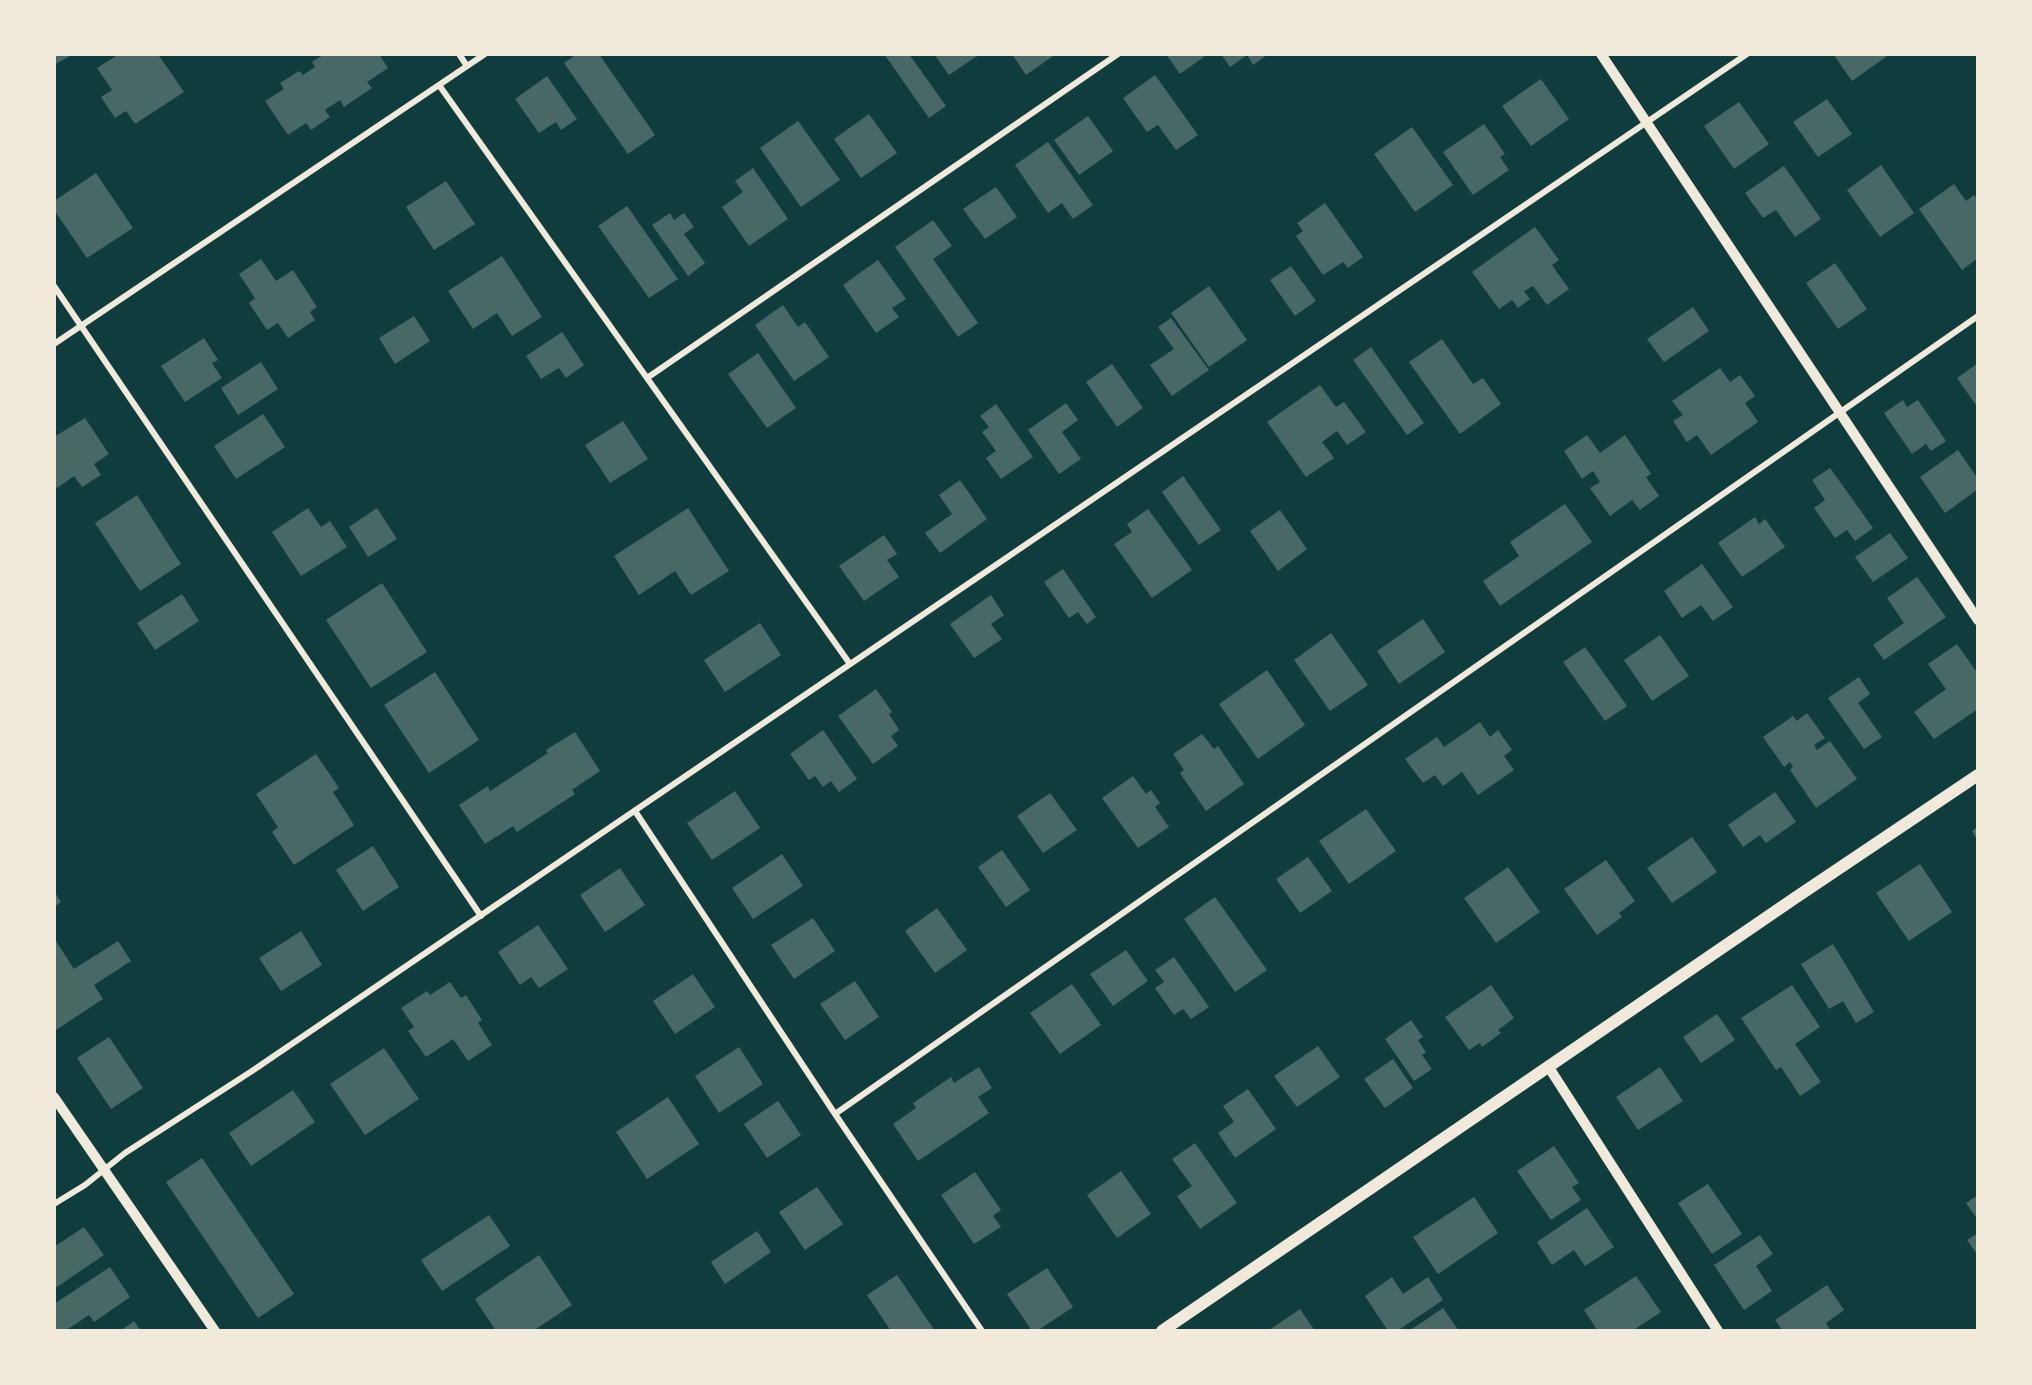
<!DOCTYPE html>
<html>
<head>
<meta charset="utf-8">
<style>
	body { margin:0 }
	#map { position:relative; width:2032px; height:1385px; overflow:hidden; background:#0f3d3e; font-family:Overpass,sans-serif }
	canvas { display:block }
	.frame { position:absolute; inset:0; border:56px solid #f1e9da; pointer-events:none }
</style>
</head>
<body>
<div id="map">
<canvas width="2032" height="1385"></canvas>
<div class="frame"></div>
</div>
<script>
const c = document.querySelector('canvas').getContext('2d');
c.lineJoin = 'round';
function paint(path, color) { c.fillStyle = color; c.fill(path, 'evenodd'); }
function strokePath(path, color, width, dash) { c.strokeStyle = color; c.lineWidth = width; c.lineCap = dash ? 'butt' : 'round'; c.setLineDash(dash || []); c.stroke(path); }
const building = new Path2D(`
	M54,54H73L54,65Z
	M119,54H158L184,92L135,124L126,111L115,118L101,97L112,90L97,68Z
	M324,54H379L388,68L367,82L372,88L344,107L340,100L325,110L330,117L311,130L306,123L288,135L265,101L284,89L280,83L299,71L303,75L315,67L312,62Z
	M577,54H599L655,135L628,154L564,63Z
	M884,54H909L946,106L929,118Z
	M934,54H980L949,75Z
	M1012,54H1056L1026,75Z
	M1166,54H1208L1180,74Z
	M1221,54H1268L1253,65L1247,55L1230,67Z
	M1833,54H1884L1886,57L1852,81Z
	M1155,75L1198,135L1176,150L1158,125L1147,132L1123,98Z
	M547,76L577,119L561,130L556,122L539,133L515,99Z
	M1541,79L1569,119L1531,146L1502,106Z
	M1827,99L1852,134L1818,157L1793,122Z
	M1739,102L1769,144L1734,169L1704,126Z
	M869,114L897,153L861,178L834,139Z
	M1088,116L1113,151L1079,175L1054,140Z
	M798,121L840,180L801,207L760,148Z
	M1484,124L1505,154L1500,157L1509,170L1473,195L1443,152Z
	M1412,127L1453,185L1415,212L1374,154Z
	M1048,142L1093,205L1073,219L1062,203L1048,213L1015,165Z
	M1881,165L1914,213L1880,237L1847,190Z
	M1784,166L1821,219L1795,237L1776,210L1763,218L1745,193Z
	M753,168L788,219L749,246L722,207L743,192L735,181Z
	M96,173L133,228L87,258L54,210V201Z
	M446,181L475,224L434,250L406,207Z
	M1954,184L1966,201L1974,195L1978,201V258L1962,270L1919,209Z
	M996,187L1017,217L985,239L963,209Z
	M1325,203L1363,257L1348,268L1343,262L1323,275L1296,236L1303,231L1297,223Z
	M627,206L678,279L649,298L598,226Z
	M670,213L674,220L684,213L694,227L684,234L705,263L688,276L652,225Z
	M933,220L952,246L933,259L978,323L958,337L895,247Z
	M1535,227L1559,260L1552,265L1569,289L1547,305L1533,286L1524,291L1530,299L1518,308L1512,300L1499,309L1472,272Z
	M502,256L542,317L512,336L497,313L473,329L448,291Z
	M261,259L276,281L293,270L317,307L310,312L315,320L288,338L278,323L267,330L249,303L255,298L239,274Z
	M878,260L906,299L892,308L899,317L876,333L843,285Z
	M1835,263L1867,309L1838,329L1806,283Z
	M1291,266L1316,301L1295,316L1270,280Z
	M1209,286L1247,340L1209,367L1171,313Z
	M783,305L798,327L805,322L829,357L794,381L755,325Z
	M1693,307L1709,331L1664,362L1647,339Z
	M414,316L430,341L395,364L379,338Z
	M1171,318L1209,370L1172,396L1150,365L1174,349L1158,327Z
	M562,332L584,365L566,378L559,368L541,379L526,356Z
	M204,338L218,360L212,363L222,378L185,402L161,366Z
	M1442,339L1473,384L1483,378L1501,404L1460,434L1409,362Z
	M1371,347L1424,423L1407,435L1353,360Z
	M758,353L796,408L767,428L728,374Z
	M261,362L278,389L238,415L221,388Z
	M1978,363V408L1957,378Z
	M1112,364L1143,408L1117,427L1086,382Z
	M1720,368L1730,382L1740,375L1755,396L1745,403L1758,422L1711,455L1697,435L1687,442L1673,421L1683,415L1672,401Z
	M1320,385L1336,407L1344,402L1366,432L1347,445L1337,431L1322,442L1334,458L1306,477L1267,422Z
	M1903,400L1907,407L1918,400L1946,441L1931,451L1926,444L1912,454L1884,413Z
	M1066,403L1078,420L1062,432L1081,459L1059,474L1028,430Z
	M996,404L1033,457L1001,479L986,458L996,451L982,432L989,427L980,416Z
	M263,414L285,447L236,479L214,446Z
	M85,418L109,454L94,464L101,475L82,487L74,476L57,488L54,483V437Z
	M623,421L648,459L610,483L585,445Z
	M1587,435L1600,453L1625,435L1651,474L1646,477L1659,496L1640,510L1632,500L1610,516L1590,488L1600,482L1593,471L1582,479L1564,451Z
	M1958,450L1978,479V489L1945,513L1920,477Z
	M1830,468L1873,528L1855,541L1847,530L1835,538L1814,508L1825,500L1812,480Z
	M1183,476L1221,530L1199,545L1162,492Z
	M960,480L987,519L940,553L925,533L952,514L939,495Z
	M137,495L181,564L140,591L95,523Z
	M1565,504L1592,542L1500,606L1483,581L1519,556L1510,542Z
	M308,508L321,527L330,521L347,547L301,576L272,532Z
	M377,508L397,539L368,557L349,527Z
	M688,508L729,571L691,595L675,571L639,595L614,556Z
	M1148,509L1192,570L1152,598L1114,544L1132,532L1127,524Z
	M1280,510L1307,549L1278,571L1250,531Z
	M1755,517L1759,524L1765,519L1785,547L1742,577L1718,543Z
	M1890,533L1908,558L1873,582L1855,557Z
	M884,535L897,554L887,560L899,577L864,601L839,566Z
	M1702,564L1733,607L1713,621L1701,605L1682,618L1664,591Z
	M1063,569L1096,617L1087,624L1078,612L1069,618L1044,582Z
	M1917,577L1946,617L1884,660L1873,645L1904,623L1887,598Z
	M382,583L427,652L371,688L326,620Z
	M182,594L199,621L155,650L137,623Z
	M991,595L1004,615L991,624L1002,639L974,658L950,624Z
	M1423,619L1445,652L1399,684L1377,651Z
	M760,623L781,655L725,692L704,660Z
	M1331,633L1368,685L1330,711L1294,660Z
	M1660,635L1689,676L1652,701L1624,660Z
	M1957,644L1978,674V709L1934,739L1914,712L1946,689L1928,664Z
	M1585,647L1627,706L1605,721L1563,662Z
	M1267,670L1305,725L1258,759L1219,704Z
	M435,672L479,740L429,773L384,705Z
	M1859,677L1870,694L1858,703L1882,737L1864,749L1828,698Z
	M876,689L892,712L889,714L899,730L891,736L898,746L873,764L838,716Z
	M1807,713L1825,738L1814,745L1817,750L1830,741L1857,779L1816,808L1790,770L1793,767L1790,762L1784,767L1763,737L1793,716L1797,721Z
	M1480,722L1490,737L1498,730L1512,750L1504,756L1514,770L1478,795L1462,772L1443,786L1435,775L1423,783L1405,759L1437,737L1444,747Z
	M823,730L857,779L839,792L831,781L823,787L815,776L809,780L790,754Z
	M575,732L600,771L572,790L575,794L517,832L513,826L485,844L459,805L488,786L490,791L548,753L546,750Z
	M1202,734L1214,749L1218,746L1244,784L1206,811L1180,773L1184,770L1173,754Z
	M316,754L339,788L333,792L354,825L294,865L272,832L278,827L256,794Z
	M1133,776L1146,794L1151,790L1160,803L1155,807L1169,827L1138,848L1102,798Z
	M735,791L760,828L712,860L687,823Z
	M1775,792L1796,822L1766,843L1760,835L1743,847L1728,825Z
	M1050,793L1077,830L1043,853L1017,816Z
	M1366,809L1396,851L1349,884L1319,841Z
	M1978,826V841L1972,831Z
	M1692,837L1717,872L1672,903L1647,868Z
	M373,846L399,887L363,911L336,870Z
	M1002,850L1030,890L1006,907L978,867Z
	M782,854L803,886L753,919L732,888Z
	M1308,857L1332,891L1300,913L1276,879Z
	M1606,860L1635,901L1619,913L1622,917L1597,935L1564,889Z
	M1920,864L1952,912L1909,941L1876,893Z
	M1508,867L1540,912L1496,943L1464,898Z
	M620,868L645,905L605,932L580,895Z
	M54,891L61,902L54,907Z
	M1215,897L1267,970L1235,992L1184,919Z
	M937,908L967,950L935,973L905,931Z
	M813,918L835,951L794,979L771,945Z
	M538,925L568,969L539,988L531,977L520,985L498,952Z
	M301,931L322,965L281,991L259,958Z
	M54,938L74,969L118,941L131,961L94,985L103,999L56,1030L54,1026Z
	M1833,944L1874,1012L1856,1023L1843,1001L1829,1009L1801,964Z
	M1126,950L1148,981L1113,1006L1090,974Z
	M1174,957L1209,1007L1191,1019L1183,1009L1174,1015L1155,988L1164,982L1155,970Z
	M693,974L715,1007L675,1034L653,1001Z
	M855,981L879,1017L845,1040L820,1004Z
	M450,982L461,998L466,995L482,1020L478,1023L492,1045L468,1061L453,1039L426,1057L408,1031L414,1027L401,1008L427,991L430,995Z
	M1072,984L1101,1025L1060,1054L1030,1013Z
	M1491,985L1514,1018L1498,1030L1501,1033L1482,1047L1480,1043L1469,1050L1445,1017Z
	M1792,985L1820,1027L1795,1044L1821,1082L1800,1096L1781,1067L1776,1070L1741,1018Z
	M1717,1014L1735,1040L1701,1063L1683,1037Z
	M1411,1020L1423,1037L1418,1040L1426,1052L1422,1055L1432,1069L1414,1081L1385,1039Z
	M109,1037L143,1088L111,1109L77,1058Z
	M1318,1046L1340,1077L1297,1107L1274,1076Z
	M739,1047L763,1084L719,1113L695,1076Z
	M384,1048L419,1099L365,1135L330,1084Z
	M1393,1059L1413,1088L1385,1108L1364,1079Z
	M979,1067L992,1088L978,1097L989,1113L918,1161L893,1124L916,1108L913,1103L951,1077L954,1083Z
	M1660,1067L1683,1101L1638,1130L1616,1097Z
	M1248,1089L1276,1129L1235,1158L1218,1133L1234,1122L1223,1106Z
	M293,1090L315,1122L251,1166L229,1133Z
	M668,1097L699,1144L647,1179L616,1132Z
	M778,1101L801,1135L767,1158L744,1124Z
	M1195,1143L1237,1203L1200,1229L1177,1196L1192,1186L1172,1159Z
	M1554,1146L1579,1183L1572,1187L1581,1200L1551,1220L1517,1171Z
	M202,1158L294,1294L258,1318L166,1182Z
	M1121,1171L1151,1214L1117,1238L1087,1195Z
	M975,1172L1001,1210L993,1216L1001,1227L974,1244L941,1195Z
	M1708,1184L1742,1234L1712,1254L1678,1203Z
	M817,1187L843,1224L805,1250L779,1212Z
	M1978,1195V1220L1966,1203Z
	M1474,1197L1498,1233L1438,1274L1413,1237Z
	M1587,1208L1614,1247L1585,1266L1574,1250L1552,1265L1537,1242Z
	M489,1215L510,1246L442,1291L421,1260Z
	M84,1227L104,1255L54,1289V1247Z
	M757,1231L771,1252L725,1284L711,1262Z
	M1978,1233V1252L1976,1253L1967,1240Z
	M1760,1235L1773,1254L1756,1266L1772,1291L1744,1310L1714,1265Z
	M539,1255L572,1305L533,1331H496L475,1299Z
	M110,1267L130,1297L94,1322L89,1315L65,1331H54V1304Z
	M1047,1268L1073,1307L1037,1331H1032L1007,1294Z
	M897,1275L920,1309L935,1331H891L867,1295Z
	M1636,1276L1661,1312L1632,1331H1598L1584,1310Z
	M1392,1277L1403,1294L1428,1277L1443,1300L1397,1331H1388L1365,1296Z
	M1827,1285L1844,1310L1826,1323L1831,1331H1783L1775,1320Z
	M1443,1308L1459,1331H1409Z
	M1300,1309L1315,1331H1268Z
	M134,1321L141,1331H120Z`);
const minor = new Path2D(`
	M459,54L467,66
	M439,85L850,664
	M54,286L481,916
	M54,344L485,54
	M647,378L1118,54
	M635,811L835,1114L982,1331
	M835,1114L1978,316
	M54,1204L85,1185L125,1153L252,1071L1747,54`);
const tertiary = new Path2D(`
	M1601,54L1978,620
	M1548,1066L1718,1331
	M54,1097L215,1331`);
const secondary = new Path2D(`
	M1162,1331L1792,900L1978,775`);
paint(building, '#486865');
strokePath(minor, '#f1e9da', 6);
strokePath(tertiary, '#f1e9da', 10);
strokePath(secondary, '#f1e9da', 12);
</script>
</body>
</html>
